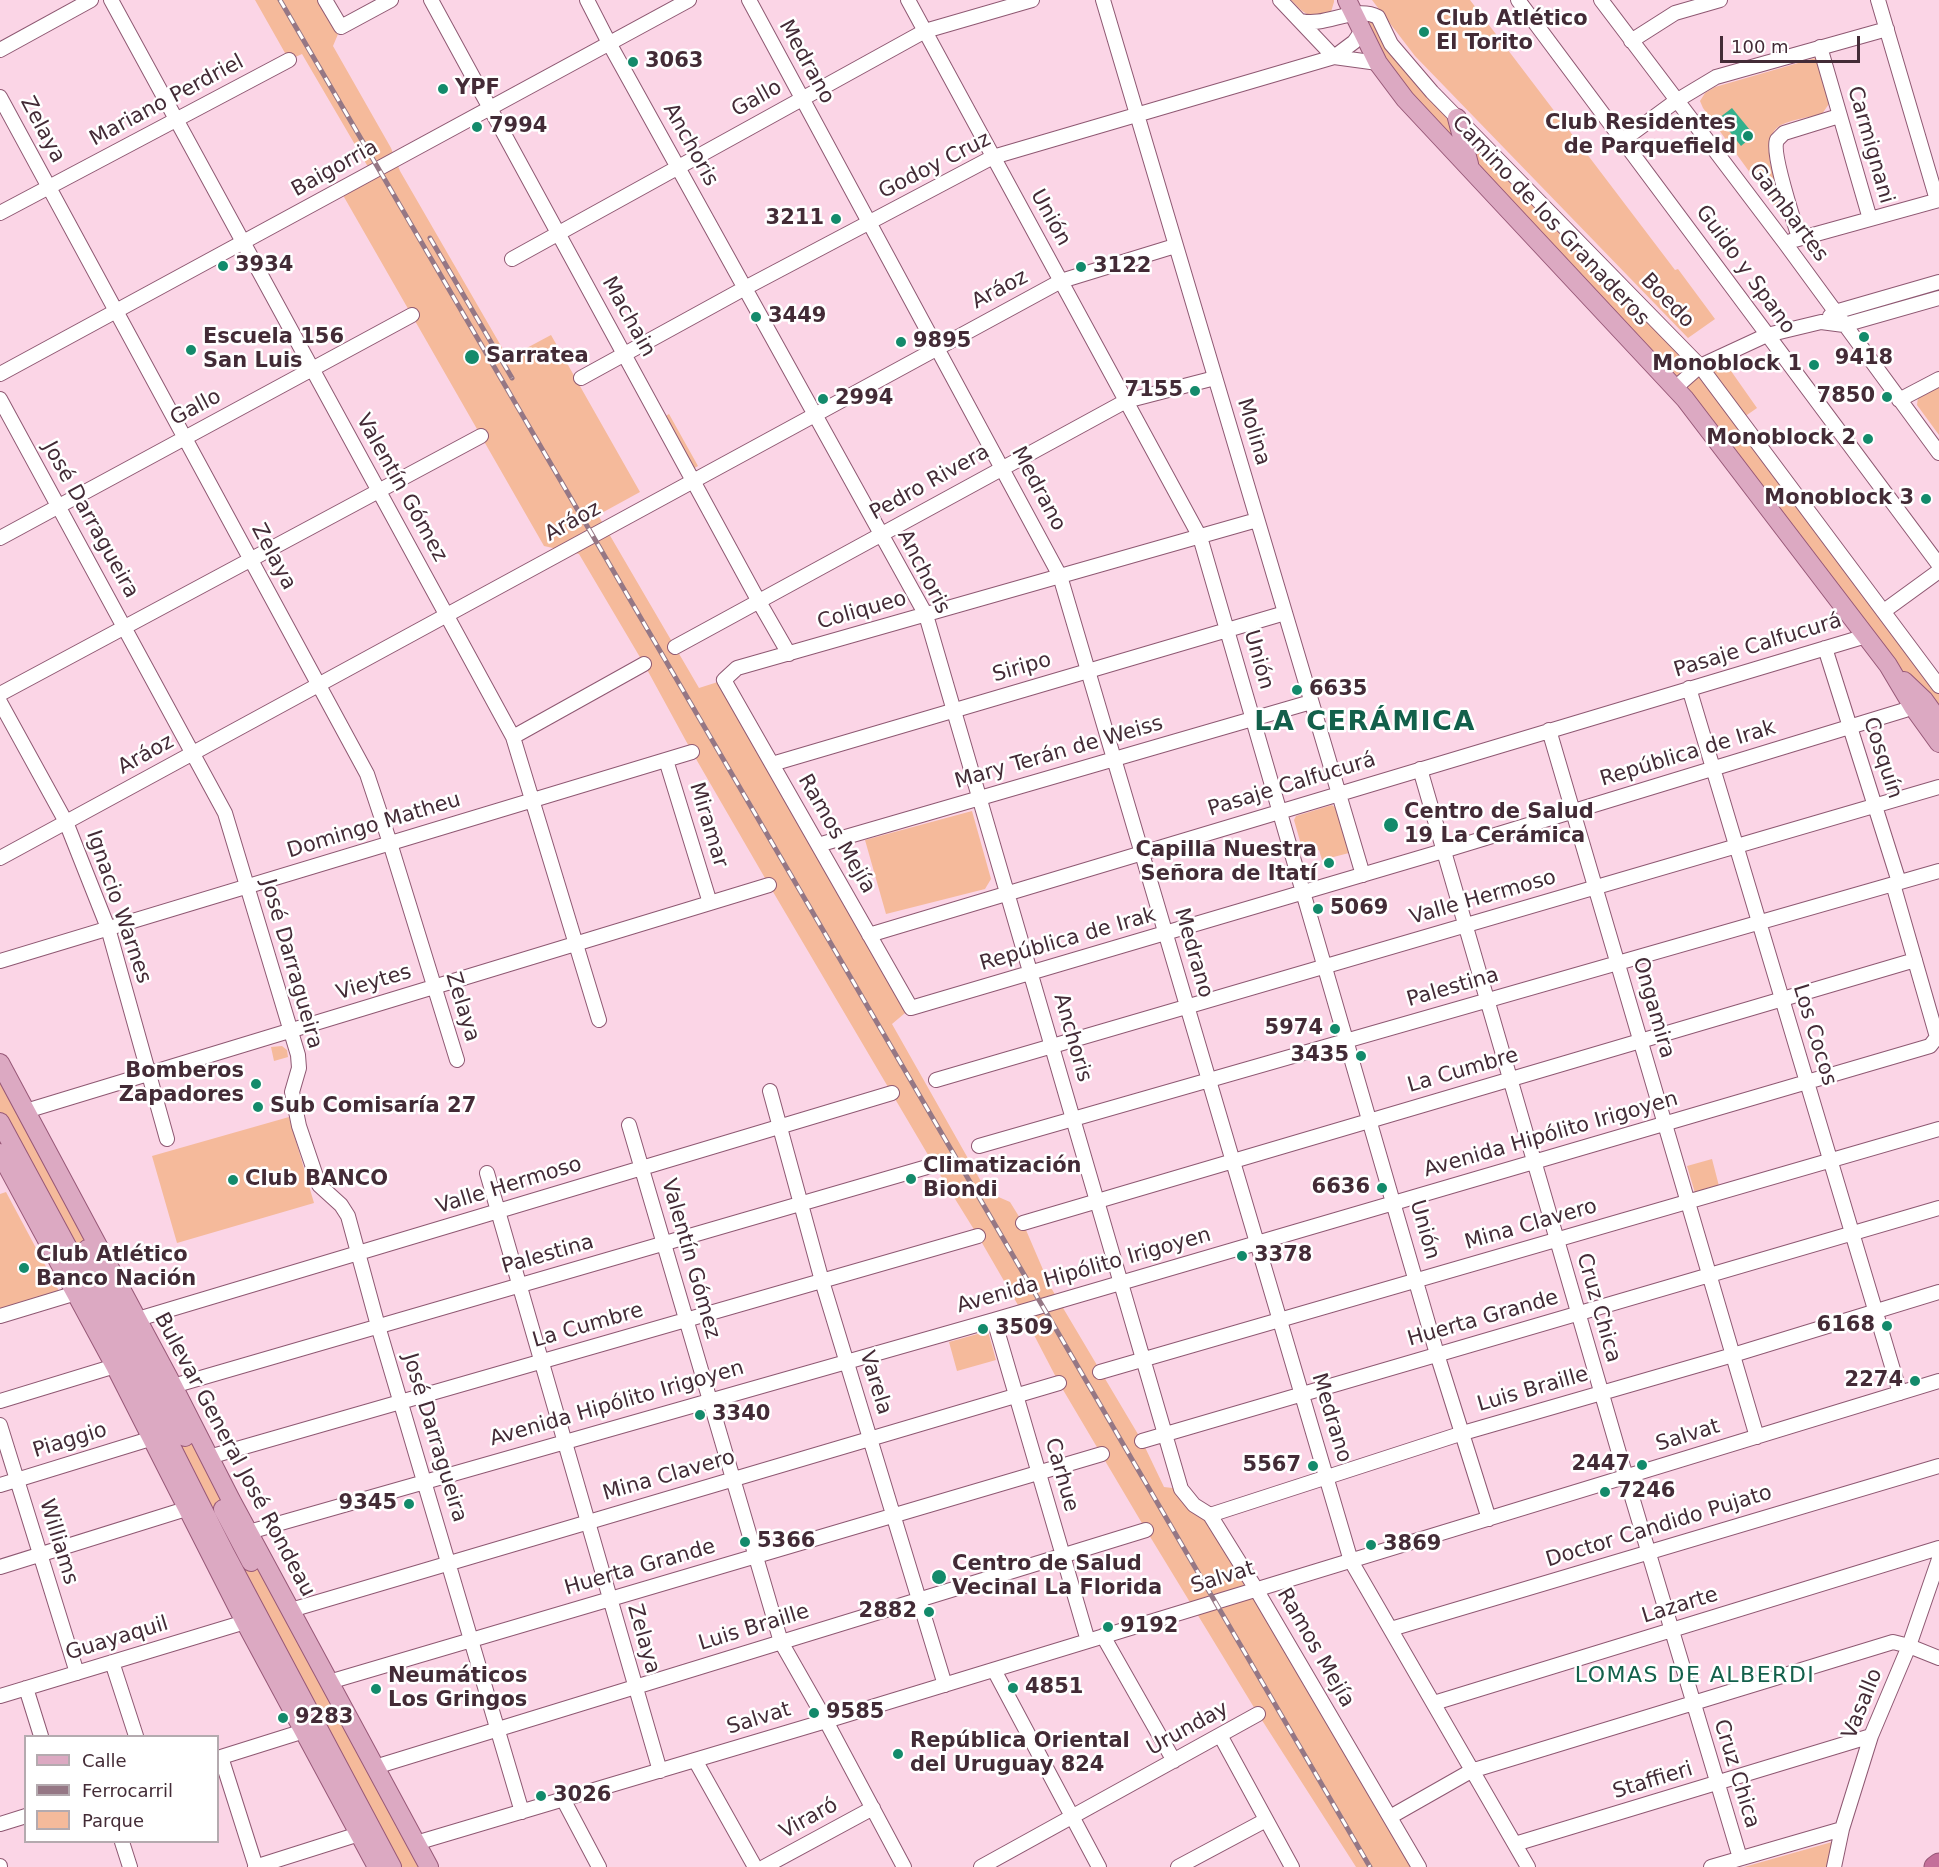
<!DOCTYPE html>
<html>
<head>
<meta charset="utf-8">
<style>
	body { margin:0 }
	#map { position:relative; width:1939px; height:1867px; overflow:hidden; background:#fbd5e6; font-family:"DejaVu Sans",sans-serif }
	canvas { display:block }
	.legend { position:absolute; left:24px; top:1735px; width:195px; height:108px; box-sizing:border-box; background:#fff; border:2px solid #b4aaaf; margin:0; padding:8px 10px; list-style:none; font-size:18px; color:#432b36 }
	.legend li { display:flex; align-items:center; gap:12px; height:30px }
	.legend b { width:30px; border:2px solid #b4aaaf }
	.scale { position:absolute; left:1720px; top:36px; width:140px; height:27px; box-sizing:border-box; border:3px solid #432b36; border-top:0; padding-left:8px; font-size:18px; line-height:21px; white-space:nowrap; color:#432b36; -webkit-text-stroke:4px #fff; paint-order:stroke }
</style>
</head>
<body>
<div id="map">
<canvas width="1939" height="1867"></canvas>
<ul class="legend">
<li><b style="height:8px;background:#dca9c2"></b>Calle</li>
<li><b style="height:8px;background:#957785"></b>Ferrocarril</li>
<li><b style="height:16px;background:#f5ba9b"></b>Parque</li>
</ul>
<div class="scale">100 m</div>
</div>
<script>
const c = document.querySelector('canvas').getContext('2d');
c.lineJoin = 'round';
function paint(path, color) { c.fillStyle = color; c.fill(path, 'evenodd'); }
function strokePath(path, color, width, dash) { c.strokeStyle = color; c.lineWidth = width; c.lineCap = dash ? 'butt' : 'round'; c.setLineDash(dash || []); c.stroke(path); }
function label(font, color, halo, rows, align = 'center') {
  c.font = font + ' "DejaVu Sans",sans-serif'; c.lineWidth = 5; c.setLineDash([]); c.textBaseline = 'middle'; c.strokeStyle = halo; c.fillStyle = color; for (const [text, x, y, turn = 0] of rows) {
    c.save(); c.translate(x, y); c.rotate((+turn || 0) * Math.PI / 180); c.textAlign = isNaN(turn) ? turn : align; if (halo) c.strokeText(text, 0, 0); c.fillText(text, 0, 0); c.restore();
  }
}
const green = new Path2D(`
	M255,0H325L341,27L333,46L391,148L400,171L508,358L551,335L640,492L598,515L699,688L724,680L911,1008L892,1024L987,1192L1010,1202L1023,1223L1050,1286L1142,1441L1164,1487L1181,1489L1210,1515L1419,1867H1356L1258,1714L1146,1530L1059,1383L1022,1312L978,1236L934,1165L769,885L692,752L644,664L579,554L544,546L340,190L371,172L302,54L289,60Z
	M1291,0H1334V2L1331,12C1311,20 1305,15 1291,0Z
	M1372,0H1470L1675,270L1678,269L1715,319L1688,338L1415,56Z
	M1371,14L1391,44L1700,366L1939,686V743L1685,399L1405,99L1353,15Z
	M1819,57L1831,101L1822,114C1810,117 1793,119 1781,125C1754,141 1780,189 1785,212L1780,214L1703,108L1700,101L1705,93L1715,87Z
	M1724,361L1757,408L1744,417L1712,371V367Z
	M1939,384V435L1917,405L1918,397Z
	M669,414L698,466L691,470L662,418Z
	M1332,805L1336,808L1349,853L1322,860L1319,850L1304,855L1294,820L1296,816Z
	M972,811L991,879L985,889L886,914L865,840Z
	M282,1046L287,1050L288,1057L274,1061L271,1047Z
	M0,1063L429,1867H377L0,1153Z
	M289,1117L314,1203L177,1243L152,1156Z
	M1712,1159L1719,1186L1695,1193L1687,1166Z
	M6,1192L59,1291L0,1309V1194Z
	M988,1331L996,1360L957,1371L949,1342Z
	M1832,1842L1835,1847L1831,1867H1744Z`);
const water = new Path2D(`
	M1732,108L1754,135L1741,146L1719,118Z`);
const minor = new Path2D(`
	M111,0L513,737L599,1020
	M325,0L341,27L391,0
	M431,0L758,600L789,654
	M587,0L609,43L926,615L1181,1489L1194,1505L1210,1515L1256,1589L1419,1867
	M749,0L1060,576L1351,1561L1528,1867
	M908,0L1200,537L1437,1354L1489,1519
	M1103,0L1363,875
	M1280,0L1334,57L1378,63
	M1518,0L1939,565
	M1601,0L1785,243L1939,453
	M1878,0L1937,200
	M1301,21C1326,27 1354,5 1378,17L1391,44L1432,92L1700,366L1939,686
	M1631,41L1675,13L1720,0
	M1820,47L1870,219
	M0,50L91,0
	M0,97L367,774L390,843L457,1060
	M1623,140L1676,101L1716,77L1887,29
	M0,213L289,60
	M1799,238C1794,221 1771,152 1777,140C1778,139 1784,133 1784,133L1839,116
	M1791,241L1939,200
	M512,259L925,31L1032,0
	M1830,316L1835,312L1939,282
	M0,374L689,0
	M581,378L745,288L993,157L1334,57L1354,42L1361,32
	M1675,388L1700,366L1767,335L1821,322L1844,325L1939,298
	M0,399L225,813L298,1055L299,1068L292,1092L299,1126L319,1185L341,1205L348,1216L378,1326L522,1812
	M1899,400L1939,379
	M1257,520L737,668L724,680L911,1008L1443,851L1905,710L1919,703
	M0,538L412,315
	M1884,611L1939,571
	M675,647L1126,401L1215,378
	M1825,648L1899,882
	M1689,688L1900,1393
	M0,694L481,436
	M0,702L66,822L108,928L167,1139
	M1549,730L1757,1437
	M513,737L644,664
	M666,760L710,903
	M772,764L1285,613
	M1420,769L1626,1477L1740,1858
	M818,845L1311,702
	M0,858L1061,281L1175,246
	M869,935L1866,636
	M0,961L692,752
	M936,1080L1939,787
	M770,1091L822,1281L945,1685
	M26,1111L769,885
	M629,1125L781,1642L826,1721L904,1867
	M979,1146L1939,871
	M487,1173L660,1771
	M1023,1223L1915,960
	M0,1316L76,1293
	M138,1319L892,1093
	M994,1320L1088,1641
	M1100,1372L1939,1129
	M173,1386L934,1165
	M0,1401L115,1366
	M0,1425L77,1673
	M1142,1441L1939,1208
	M209,1457L978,1236
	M0,1485L153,1438
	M1210,1515L1463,1433L1733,1355L1939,1292
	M249,1532L994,1320L1930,1046L1937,1037L1893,884
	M0,1567L189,1508
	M291,1610L1059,1383
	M1391,1629L1939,1466
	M1103,1636L1174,1761
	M112,1662L136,1736
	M994,1670L1099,1867
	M329,1682L1102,1454
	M26,1688L41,1736
	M0,1696L245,1622
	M1434,1703L1939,1548
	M1220,1735L1292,1867
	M221,1757L256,1867
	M218,1758L304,1731
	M695,1760L755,1867
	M375,1767L1146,1530
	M563,1799L599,1867
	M1390,1817L1471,1771L1893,1642L1909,1646L1939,1658
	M0,1824L26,1816
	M122,1842L130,1867
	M416,1843L826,1721L1939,1381
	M1515,1844L1871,1736
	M0,1866V1867
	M255,1867L359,1834
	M764,1867L873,1808
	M981,1867L1258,1714
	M1178,1867L1266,1820
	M1711,1867L1842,1829
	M1834,1867L1842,1829L1871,1736L1909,1646L1939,1559`);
const major = new Path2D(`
	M1347,0L1378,63L1405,99L1685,399L1888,665L1913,707L1939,743
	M1457,118L1469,164
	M1904,681L1924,700L1939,721
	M0,1063L173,1386L231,1500L429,1867
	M0,1122L114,1333L225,1553L392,1867
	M0,1153L115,1366L245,1622L377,1867
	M87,1249L185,1437
	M223,1509L251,1562`);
const highway = new Path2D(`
	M1935,1867L1939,1864`);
const rail = new Path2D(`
	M280,0L1370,1867
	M430,238L512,378`);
const markers = [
	[1424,32,6,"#138a6b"],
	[633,62,6,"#138a6b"],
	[443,89,6,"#138a6b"],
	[477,127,6,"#138a6b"],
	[1748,136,6,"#138a6b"],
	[836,219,6,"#138a6b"],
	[223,266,6,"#138a6b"],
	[1081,267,6,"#138a6b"],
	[756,317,6,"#138a6b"],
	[1864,337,6,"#138a6b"],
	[901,342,6,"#138a6b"],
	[191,350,6,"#138a6b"],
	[472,357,8,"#138a6b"],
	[1814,365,6,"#138a6b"],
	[1195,391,6,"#138a6b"],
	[1887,397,6,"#138a6b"],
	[823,399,6,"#138a6b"],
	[1868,439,6,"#138a6b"],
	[1926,499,6,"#138a6b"],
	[1297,690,6,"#138a6b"],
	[1391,825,8,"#138a6b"],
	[1329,863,6,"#138a6b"],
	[1318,909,6,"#138a6b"],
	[1335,1029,6,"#138a6b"],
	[1361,1056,6,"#138a6b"],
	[256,1084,6,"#138a6b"],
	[258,1107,6,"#138a6b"],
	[911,1179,6,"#138a6b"],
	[233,1180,6,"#138a6b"],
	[1382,1188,6,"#138a6b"],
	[1242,1256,6,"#138a6b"],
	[24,1268,6,"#138a6b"],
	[1887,1326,6,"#138a6b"],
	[983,1329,6,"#138a6b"],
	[1915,1381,6,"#138a6b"],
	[700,1415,6,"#138a6b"],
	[1642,1465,6,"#138a6b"],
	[1313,1466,6,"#138a6b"],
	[1605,1492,6,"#138a6b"],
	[409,1504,6,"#138a6b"],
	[745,1542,6,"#138a6b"],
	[1371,1545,6,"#138a6b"],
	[939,1577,8,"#138a6b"],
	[929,1612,6,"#138a6b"],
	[1108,1627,6,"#138a6b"],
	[1013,1688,6,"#138a6b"],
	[376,1689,6,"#138a6b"],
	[814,1713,6,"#138a6b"],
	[283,1718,6,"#138a6b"],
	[898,1754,6,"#138a6b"],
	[541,1796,6,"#138a6b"]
];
const poiNames = [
	["Club Atlético",1436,20],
	["El Torito",1436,44],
	["3063",645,62],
	["YPF",455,89],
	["Club Residentes",1736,124,"right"],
	["de Parquefield",1736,148,"right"],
	["7994",489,127],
	["3211",824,219,"right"],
	["3934",235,266],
	["3122",1093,267],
	["3449",768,317],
	["Escuela 156",203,338],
	["San Luis",203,362],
	["9895",913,342],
	["Sarratea",486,357],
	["9418",1864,359,"center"],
	["Monoblock 1",1802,365,"right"],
	["7155",1183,391,"right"],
	["7850",1875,397,"right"],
	["2994",835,399],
	["Monoblock 2",1856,439,"right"],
	["Monoblock 3",1914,499,"right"],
	["6635",1309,690],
	["Centro de Salud",1404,813],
	["19 La Cerámica",1404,837],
	["Capilla Nuestra",1317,851,"right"],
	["Señora de Itatí",1317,875,"right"],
	["5069",1330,909],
	["5974",1323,1029,"right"],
	["3435",1349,1056,"right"],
	["Bomberos",244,1072,"right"],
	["Zapadores",244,1096,"right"],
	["Sub Comisaría 27",270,1107],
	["Climatización",923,1167],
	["Biondi",923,1191],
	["Club BANCO",245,1180],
	["6636",1370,1188,"right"],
	["Club Atlético",36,1256],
	["Banco Nación",36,1280],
	["3378",1254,1256],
	["6168",1875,1326,"right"],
	["3509",995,1329],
	["2274",1903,1381,"right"],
	["3340",712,1415],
	["2447",1630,1465,"right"],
	["5567",1301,1466,"right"],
	["7246",1617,1492],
	["9345",397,1504,"right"],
	["5366",757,1542],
	["3869",1383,1545],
	["Centro de Salud",952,1565],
	["Vecinal La Florida",952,1589],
	["2882",917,1612,"right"],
	["9192",1120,1627],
	["Neumáticos",388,1677],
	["Los Gringos",388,1701],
	["4851",1025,1688],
	["9585",826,1713],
	["9283",295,1718],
	["República Oriental",910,1742],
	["del Uruguay 824",910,1766],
	["3026",553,1796]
];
const streetNames = [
	["Medrano",806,62,61],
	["Gallo",757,99,-29],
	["Mariano Perdriel",167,101,-28],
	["Zelaya",42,130,62],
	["Anchoris",690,145,61],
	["Carmignani",1870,145,74],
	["Godoy Cruz",935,166,-27],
	["Baigorria",335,169,-29],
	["Gambartes",1788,213,53],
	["Unión",1050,218,61],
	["Camino de los Granaderos",1550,221,47],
	["Guido y Spano",1745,270,54],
	["Aráoz",1000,290,-28],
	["Boedo",1667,301,46],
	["Machain",628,317,61],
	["Gallo",196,408,-28],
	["Molina",1253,432,73],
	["Pedro Rivera",930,483,-29],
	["Valentín Gómez",401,488,61],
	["Medrano",1038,489,62],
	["José Darragueira",90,520,61],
	["Aráoz",573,522,-29],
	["Zelaya",273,557,62],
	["Anchoris",923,572,63],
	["Coliqueo",862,611,-16],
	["Pasaje Calfucurá",1758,646,-17],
	["Unión",1258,660,74],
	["Siripo",1022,668,-16],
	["Mary Terán de Weiss",1059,753,-16],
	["República de Irak",1688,754,-17],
	["Aráoz",146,755,-29],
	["Cosquín",1882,758,72],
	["Pasaje Calfucurá",1292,785,-17],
	["Miramar",708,825,73],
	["Domingo Matheu",374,826,-17],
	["Ramos Mejía",836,834,60],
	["Valle Hermoso",1483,898,-16],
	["Ignacio Warnes",118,907,71],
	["República de Irak",1068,940,-16],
	["Medrano",1193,953,74],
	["José Darragueira",291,964,74],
	["Vieytes",374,983,-17],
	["Palestina",1453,988,-16],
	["Zelaya",462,1007,73],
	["Ongamira",1653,1008,74],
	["Los Cocos",1814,1035,73],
	["Anchoris",1072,1038,74],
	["La Cumbre",1463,1071,-16],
	["Avenida Hipólito Irigoyen",1551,1135,-16],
	["Valle Hermoso",509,1186,-17],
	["Mina Clavero",1531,1225,-16],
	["Unión",1424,1230,74],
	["Palestina",548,1255,-16],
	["Valentín Gómez",690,1259,74],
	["Avenida Hipólito Irigoyen",1084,1271,-16],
	["Cruz Chica",1598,1308,74],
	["Huerta Grande",1483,1319,-16],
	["La Cumbre",588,1326,-16],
	["Varela",875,1383,73],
	["Luis Braille",1533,1390,-16],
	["Avenida Hipólito Irigoyen",617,1404,-16],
	["Medrano",1331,1418,73],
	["Salvat",1688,1436,-17],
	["José Darragueira",434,1438,73],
	["Piaggio",70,1441,-17],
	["Bulevar General José Rondeau",234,1455,62],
	["Carhue",1061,1475,74],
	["Mina Clavero",669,1476,-16],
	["Doctor Candido Pujato",1659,1527,-17],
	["Williams",58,1542,73],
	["Huerta Grande",640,1568,-16],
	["Salvat",1223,1578,-17],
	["Lazarte",1680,1606,-17],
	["Luis Braille",754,1628,-17],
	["Guayaquil",117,1639,-17],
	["Zelaya",643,1639,74],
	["Ramos Mejía",1315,1648,60],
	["Vasallo",1863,1704,-68],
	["Salvat",759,1719,-17],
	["Urunday",1188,1729,-29],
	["Cruz Chica",1736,1774,73],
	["Staffieri",1653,1781,-17],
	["Viraró",809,1819,-29]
];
const neighbourhoodNames = [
	["LOMAS DE ALBERDI",1695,1676]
];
const districtNames = [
	["LA CERÁMICA",1365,723]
];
paint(green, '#f5ba9b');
paint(water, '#32b18d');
strokePath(minor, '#8e5872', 16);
strokePath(major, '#975877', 20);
strokePath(highway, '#975877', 23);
strokePath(minor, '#fff', 14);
strokePath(major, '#dca9c2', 18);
strokePath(highway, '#c4709a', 21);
strokePath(rail, '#957785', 5);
strokePath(rail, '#fff', 3, [9]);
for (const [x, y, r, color] of markers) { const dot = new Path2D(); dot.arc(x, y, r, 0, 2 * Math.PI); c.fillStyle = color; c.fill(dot); strokePath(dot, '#fff', 2); }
label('bold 21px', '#432b36', '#fff', poiNames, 'left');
label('21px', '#432b36', '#fff', streetNames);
c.letterSpacing = '1.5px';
label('22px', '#13604b', '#fff', neighbourhoodNames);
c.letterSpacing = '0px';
c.letterSpacing = '1.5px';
label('bold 27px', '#13604b', '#fff', districtNames);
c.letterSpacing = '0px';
</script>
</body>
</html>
